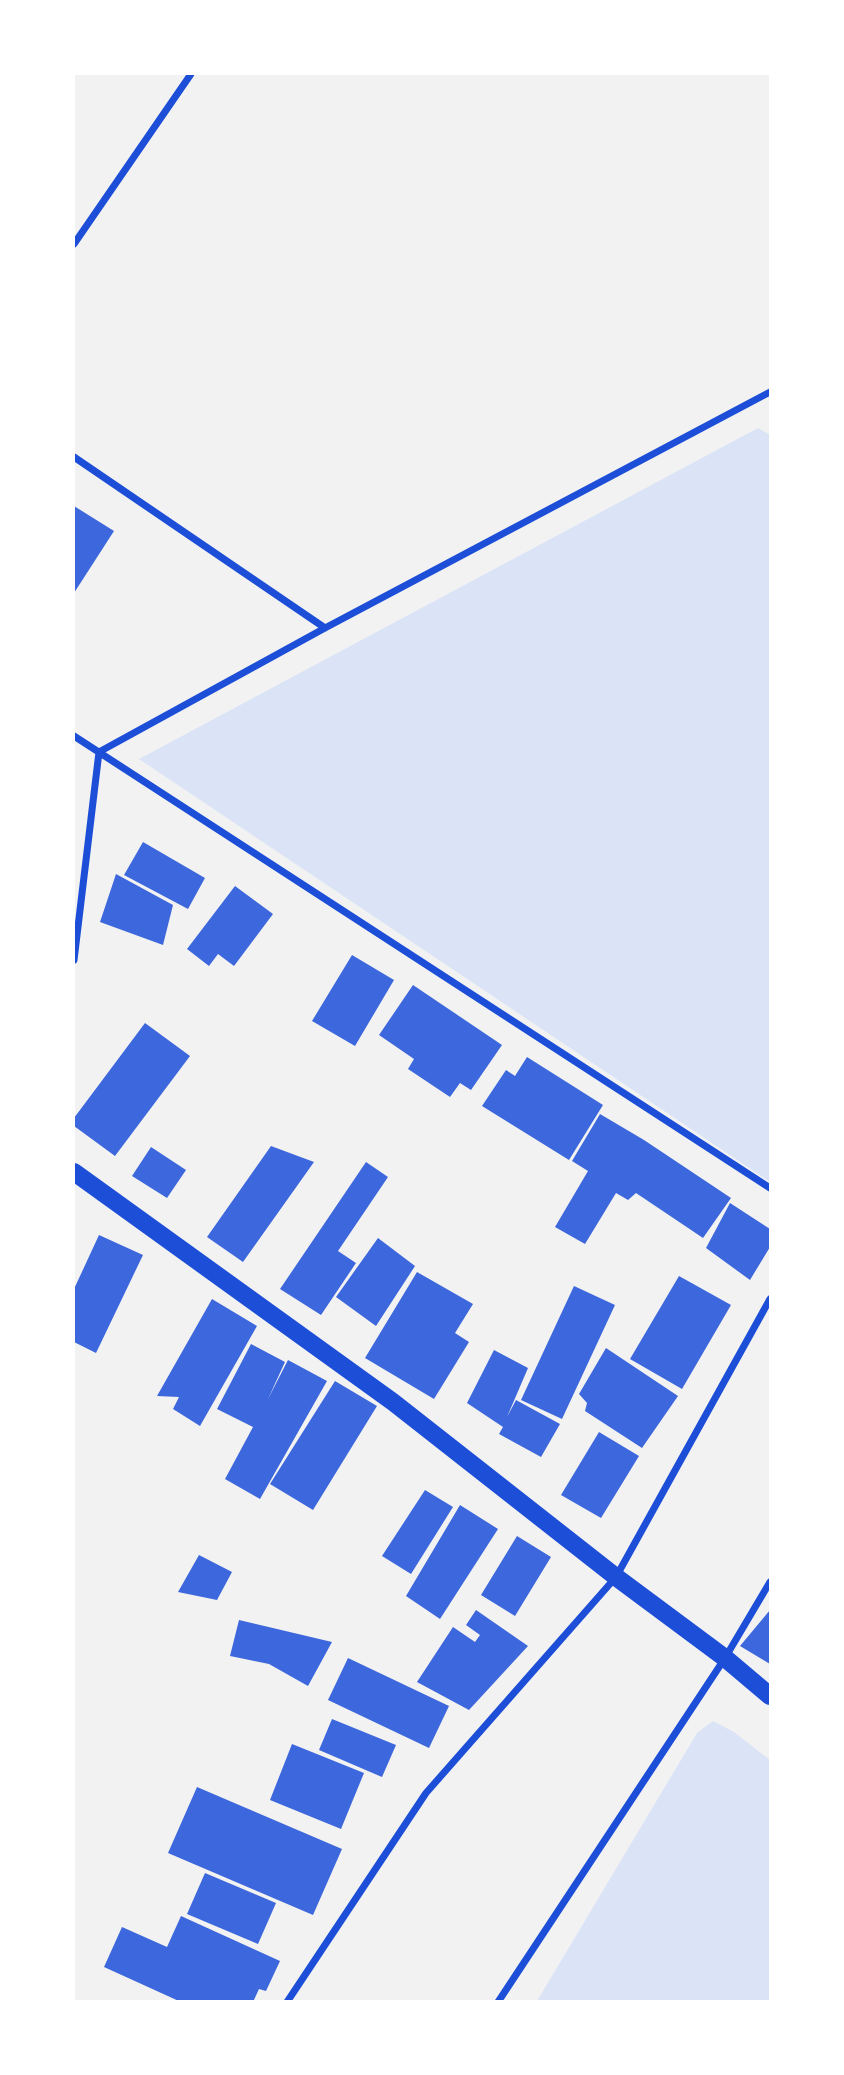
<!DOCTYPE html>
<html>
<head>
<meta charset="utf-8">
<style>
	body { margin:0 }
	#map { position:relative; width:844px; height:2075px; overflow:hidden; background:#f2f2f2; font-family:"Noto Serif",serif }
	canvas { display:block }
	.frame { position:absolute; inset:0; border:75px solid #fff; pointer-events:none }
</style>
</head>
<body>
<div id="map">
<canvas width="844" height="2075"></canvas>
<div class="frame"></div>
</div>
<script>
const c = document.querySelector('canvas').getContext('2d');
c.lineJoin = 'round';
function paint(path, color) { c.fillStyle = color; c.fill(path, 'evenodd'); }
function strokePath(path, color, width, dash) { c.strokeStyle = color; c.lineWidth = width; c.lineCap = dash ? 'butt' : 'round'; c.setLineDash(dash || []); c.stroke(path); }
const green = new Path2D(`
	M758,428L770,435V1182L139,759Z
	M713,1721L734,1732L770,1760V2001H537L697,1733Z`);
const building = new Path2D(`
	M74,506L114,531L74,593Z
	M143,842L205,878L188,909L124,875Z
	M116,874L173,905L163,945L100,922Z
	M235,886L273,914L234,966L218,954L209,966L187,949Z
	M352,955L394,980L355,1046L312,1021Z
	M413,985L502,1045L471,1090L460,1083L450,1097L408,1069L414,1059L379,1035Z
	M145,1023L190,1056L115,1156L74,1126V1118Z
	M527,1057L603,1105L569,1160L482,1106L506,1070L515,1076Z
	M600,1114L644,1140L731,1198L703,1238L636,1193L628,1200L616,1193L585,1244L555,1227L588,1171L572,1161Z
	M271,1146L314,1162L243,1262L207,1237Z
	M151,1147L186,1170L167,1198L132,1176Z
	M366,1162L388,1177L338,1251L356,1263L321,1315L280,1289Z
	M730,1203L770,1229V1247L750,1280L706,1248Z
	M99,1235L143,1255L96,1353L74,1342V1289Z
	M378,1238L415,1266L376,1326L336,1297Z
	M417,1272L473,1304L455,1333L469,1342L434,1399L365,1358Z
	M679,1276L731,1305L682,1389L630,1359Z
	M574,1286L615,1305L562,1419L521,1400Z
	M212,1299L257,1326L200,1426L173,1409L179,1397L157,1396Z
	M251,1344L285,1362L268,1399L288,1360L327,1381L260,1499L225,1479L253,1427L217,1409Z
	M606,1348L678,1396L642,1448L585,1411L587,1403L579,1394Z
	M494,1350L528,1368L507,1417L516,1400L560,1424L541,1457L499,1434L503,1427L467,1403Z
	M335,1381L377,1406L313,1510L270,1484Z
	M599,1432L639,1456L601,1518L561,1495Z
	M425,1490L453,1507L411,1574L382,1556Z
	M460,1505L498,1529L440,1619L406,1596Z
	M517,1536L551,1557L515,1616L481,1595Z
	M199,1555L232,1572L217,1600L178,1592Z
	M476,1610L528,1646L469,1710L417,1682L453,1627L475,1642L480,1635L466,1625Z
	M770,1610V1664L740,1646Z
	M239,1620L332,1642L308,1686L269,1664L230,1656Z
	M348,1658L449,1706L429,1748L328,1700Z
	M332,1719L396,1745L382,1777L319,1750Z
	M292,1744L364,1773L341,1829L270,1800Z
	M197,1787L342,1849L313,1915L168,1853Z
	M205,1873L276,1903L258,1944L187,1914Z
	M181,1916L280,1961L266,1991L259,1989L253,2002H181L104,1967L122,1927L167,1947Z`);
const minor = new Path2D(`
	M74,244L191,74
	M74,457L325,628
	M74,736L770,1188
	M74,960L99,752L325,628L770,392
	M287,2002L426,1793L616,1577L770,1299
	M498,2002L725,1658L770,1582`);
const primary = new Path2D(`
	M74,1172L393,1402L616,1577L725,1658L770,1696`);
paint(green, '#dbe4f7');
paint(building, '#3d67dc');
strokePath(minor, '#1d4ed8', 7);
strokePath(primary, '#1d4ed8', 18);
</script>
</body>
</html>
